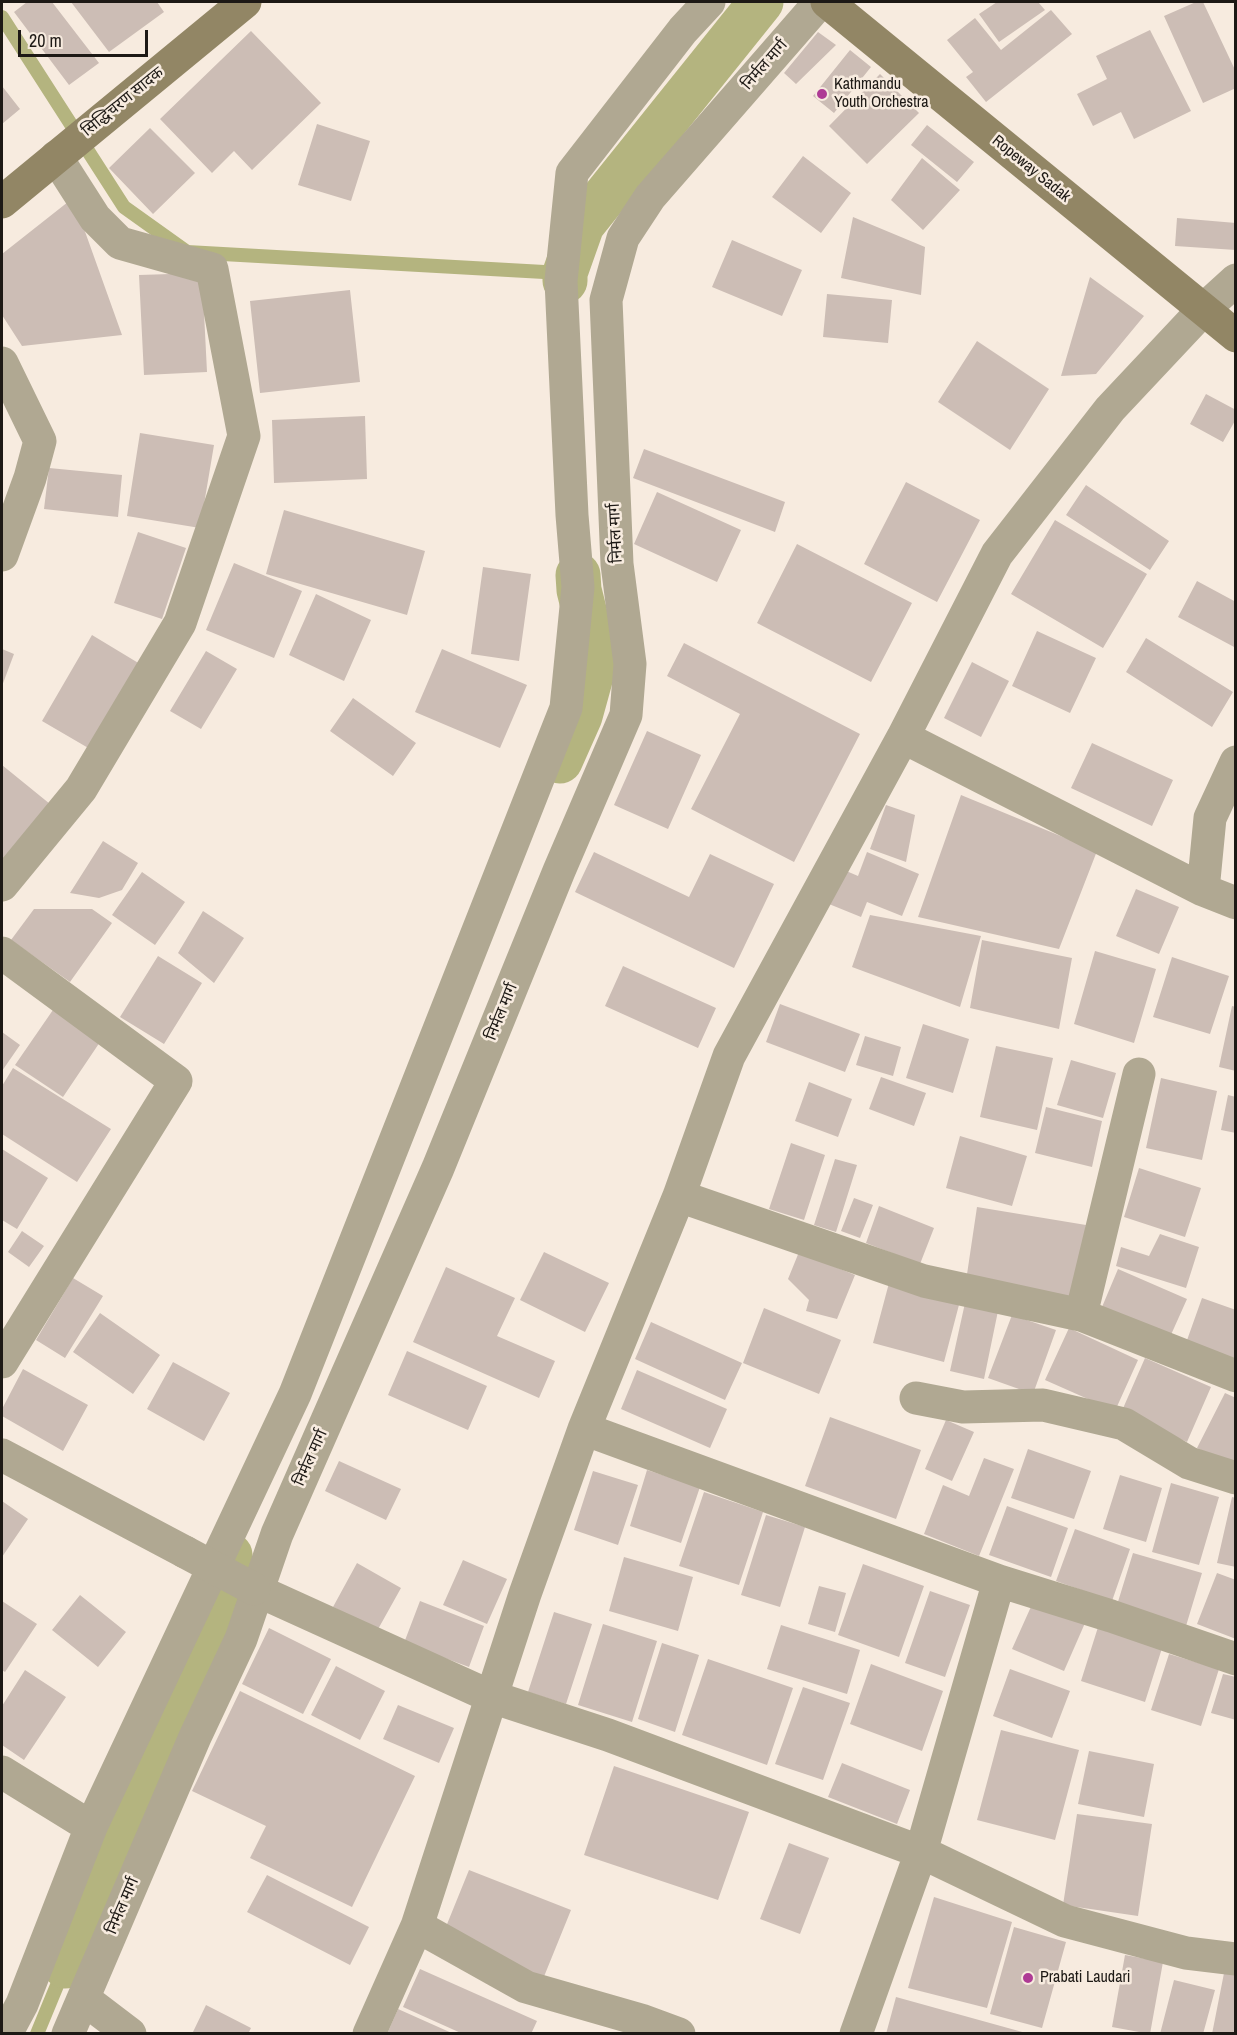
<!DOCTYPE html>
<html>
<head>
<meta charset="utf-8">
<style>
	body { margin:0 }
	#map { position:relative; width:1237px; height:2035px; overflow:hidden; background:#f7ebdf; font-family:"Archivo Narrow",sans-serif }
	canvas { display:block }
	.frame { position:absolute; inset:0; border:3px solid #1d1915; pointer-events:none }
	.scale { position:absolute; left:18px; top:30px; width:130px; height:27px; box-sizing:border-box; border:3px solid #1d1915; border-top:0; padding-left:8px; font-size:18px; line-height:21px; white-space:nowrap; color:#1d1915; -webkit-text-stroke:4px #f7ebdf; paint-order:stroke }
</style>
</head>
<body>
<div id="map">
<canvas width="1237" height="2035"></canvas>
<div class="frame"></div>
<div class="scale">20 m</div>
</div>
<script>
const c = document.querySelector('canvas').getContext('2d');
c.lineJoin = 'round';
function strokePath(path, color, width, dash) { c.strokeStyle = color; c.lineWidth = width; c.lineCap = dash ? 'butt' : 'round'; c.setLineDash(dash || []); c.stroke(path); }
function paint(path, color) { c.fillStyle = color; c.fill(path, 'evenodd'); }
function label(font, color, halo, rows, align = 'center') {
  c.font = font + ' "Archivo Narrow","Noto Sans Devanagari",sans-serif'; c.lineWidth = 5; c.setLineDash([]); c.textBaseline = 'middle'; c.strokeStyle = halo; c.fillStyle = color; for (const [text, x, y, turn = 0] of rows) {
    c.save(); c.translate(x, y); c.rotate((+turn || 0) * Math.PI / 180); c.textAlign = isNaN(turn) ? turn : align; if (halo) c.strokeText(text, 0, 0); c.fillText(text, 0, 0); c.restore();
  }
}
const stream = new Path2D(`
	M2,17L124,207L187,252L562,273
	M37,2034L65,1966`);
const canal = new Path2D(`
	M565,281V273L582,225L761,2
	M560,761L580,716L596,658L579,590L578,575
	M65,1966L172,1724L230,1555`);
const building = new Path2D(`
	M27,2H52L99,63L69,85L14,12Z
	M71,2H157L164,12L109,52Z
	M997,2H1038L1045,10L999,42L979,14Z
	M1196,2H1203L1236,72V88L1203,103L1164,16Z
	M1051,10L1072,34L986,102L966,77L973,72L947,40L975,18L1001,50Z
	M1150,30L1191,111L1134,139L1121,112L1093,126L1077,94L1107,79L1096,56Z
	M251,31L321,103L252,170L234,151L212,173L160,119Z
	M818,32L836,45L796,84L784,73Z
	M850,50L871,67L834,113L813,96Z
	M880,74L919,113L867,164L829,126Z
	M2,86L20,109L2,124Z
	M317,124L370,141L351,201L298,185Z
	M927,125L974,162L957,182L911,145Z
	M150,128L195,173L153,214L109,168Z
	M803,156L851,193L821,233L772,197Z
	M922,158L960,190L923,230L891,200Z
	M73,198L122,335L22,346L2,315V254Z
	M853,217L925,247L921,295L841,278Z
	M1177,218L1236,223V250L1175,246Z
	M732,240L802,270L782,316L712,287Z
	M202,273L207,372L144,375L139,275Z
	M1090,277L1144,316L1096,374L1061,376Z
	M350,290L360,382L260,393L250,301Z
	M827,294L892,300L888,343L823,337Z
	M977,341L1049,389L1010,450L938,402Z
	M1206,394L1236,410V419L1223,442L1190,424Z
	M365,416L367,479L274,483L272,420Z
	M140,433L214,445L200,528L127,516Z
	M644,449L785,502L775,532L633,478Z
	M49,468L122,475L118,517L44,509Z
	M906,482L980,520L937,602L864,564Z
	M1086,485L1169,541L1150,570L1066,515Z
	M657,492L741,530L717,582L634,544Z
	M284,510L425,551L407,615L266,574Z
	M1055,520L1147,574L1103,648L1011,594Z
	M138,532L186,548L162,619L114,603Z
	M797,544L912,603L871,682L757,623Z
	M234,563L302,591L274,658L206,630Z
	M483,567L531,574L519,661L471,654Z
	M1197,581L1236,602V648L1178,617Z
	M316,594L371,620L344,681L289,655Z
	M1037,631L1096,658L1070,713L1012,686Z
	M92,635L140,664L90,749L42,721Z
	M1146,638L1233,692L1212,727L1126,672Z
	M684,643L860,734L794,862L691,809L740,714L667,676Z
	M2,649L14,654L2,686Z
	M442,649L527,685L500,748L415,712Z
	M206,651L237,669L201,729L170,711Z
	M972,662L1009,681L981,737L944,718Z
	M353,698L416,743L393,776L330,731Z
	M647,731L701,755L668,829L614,805Z
	M1092,743L1173,780L1152,826L1071,788Z
	M2,765L50,804L2,865Z
	M961,795L1097,851L1059,949L918,917Z
	M886,805L915,815L906,862L870,849Z
	M103,841L138,863L122,890L99,898L70,893Z
	M594,852L689,897L710,854L774,884L734,968L575,892Z
	M867,852L919,874L902,916L867,902L861,917L829,904L844,870L858,876Z
	M142,872L185,902L155,945L112,915Z
	M1136,889L1179,907L1159,954L1116,936Z
	M34,909H92L112,923L70,982L11,940Z
	M203,911L244,938L214,983L178,953Z
	M870,915L981,936L960,1007L852,967Z
	M982,940L1072,958L1059,1029L970,1008Z
	M1095,951L1156,969L1134,1043L1074,1024Z
	M158,956L202,983L164,1044L120,1017Z
	M1172,957L1229,976L1210,1034L1153,1017Z
	M623,966L716,1008L698,1048L605,1006Z
	M780,1004L860,1034L845,1072L766,1042Z
	M1232,1006L1236,1007V1071L1219,1067Z
	M55,1007L102,1039L63,1097L15,1065Z
	M923,1024L969,1039L953,1093L906,1078Z
	M2,1032L20,1045L2,1071Z
	M865,1036L901,1047L893,1076L856,1065Z
	M996,1046L1053,1058L1037,1130L980,1117Z
	M1071,1060L1116,1073L1103,1118L1057,1105Z
	M13,1068L111,1129L77,1182L2,1134V1086Z
	M881,1077L926,1093L914,1126L869,1109Z
	M1161,1078L1217,1091L1202,1160L1146,1148Z
	M809,1082L852,1099L838,1137L795,1121Z
	M1228,1095L1236,1097V1133L1221,1130Z
	M1046,1107L1102,1121L1092,1167L1035,1153Z
	M960,1136L1027,1156L1012,1206L946,1188Z
	M791,1143L825,1155L804,1220L769,1209Z
	M2,1149L48,1178L17,1229L2,1220Z
	M835,1159L857,1165L836,1232L814,1225Z
	M1139,1168L1201,1188L1185,1237L1124,1217Z
	M854,1198L873,1205L860,1238L841,1231Z
	M879,1206L934,1228L920,1264L866,1243Z
	M977,1207L1086,1225L1074,1299L966,1281Z
	M22,1231L44,1246L29,1267L8,1252Z
	M1160,1234L1199,1247L1186,1288L1116,1266L1121,1247L1149,1256Z
	M544,1252L609,1283L585,1332L520,1300Z
	M799,1252L855,1275L837,1319L806,1311L809,1300L788,1279Z
	M446,1267L515,1298L497,1336L555,1361L539,1398L413,1342Z
	M1118,1269L1187,1299L1170,1337L1102,1307Z
	M73,1278L103,1296L65,1358L36,1340Z
	M889,1283L960,1301L944,1362L873,1343Z
	M1202,1298L1236,1310V1360L1186,1343Z
	M965,1303L998,1311L984,1379L950,1371Z
	M764,1308L841,1340L819,1394L743,1363Z
	M100,1313L160,1355L133,1394L73,1352Z
	M1012,1315L1056,1330L1033,1394L988,1378Z
	M651,1322L742,1363L725,1400L635,1359Z
	M1069,1328L1138,1360L1115,1411L1045,1380Z
	M407,1351L487,1386L468,1430L388,1395Z
	M1145,1358L1211,1387L1187,1442L1121,1413Z
	M173,1362L230,1393L204,1441L147,1409Z
	M23,1369L88,1405L63,1451L2,1416V1409Z
	M637,1370L727,1409L710,1448L621,1409Z
	M1225,1393L1236,1398V1468L1197,1448Z
	M830,1417L921,1450L896,1519L805,1486Z
	M946,1420L974,1432L952,1481L925,1469Z
	M1028,1449L1091,1471L1074,1519L1011,1498Z
	M984,1458L1014,1469L979,1556L924,1534L943,1485L969,1496Z
	M339,1461L401,1489L386,1520L325,1491Z
	M647,1470L700,1487L681,1543L630,1526Z
	M593,1471L638,1485L618,1545L574,1530Z
	M1120,1475L1162,1488L1146,1542L1103,1529Z
	M1171,1483L1219,1497L1199,1565L1152,1552Z
	M704,1492L763,1512L739,1585L679,1566Z
	M1232,1497L1236,1498V1567L1217,1563Z
	M2,1501L28,1519L2,1557Z
	M1007,1506L1068,1528L1051,1577L989,1555Z
	M766,1515L805,1527L780,1607L741,1595Z
	M1075,1529L1130,1549L1112,1601L1056,1581Z
	M1133,1553L1202,1573L1186,1626L1117,1605Z
	M624,1557L693,1577L678,1631L609,1611Z
	M463,1560L507,1579L487,1624L443,1605Z
	M357,1563L401,1588L377,1631L333,1607Z
	M863,1564L924,1586L899,1657L838,1635Z
	M1217,1573L1236,1580V1639L1197,1624Z
	M819,1586L846,1593L835,1632L808,1624Z
	M930,1591L970,1605L945,1677L905,1663Z
	M80,1595L126,1632L98,1667L52,1630Z
	M1034,1600L1085,1623L1064,1671L1012,1649Z
	M2,1601L37,1624L5,1672L2,1670Z
	M420,1601L484,1626L469,1667L404,1643Z
	M554,1612L592,1624L566,1704L528,1692Z
	M603,1624L657,1641L632,1722L578,1705Z
	M1099,1624L1163,1645L1145,1702L1081,1681Z
	M781,1625L860,1650L847,1694L767,1669Z
	M269,1628L331,1659L303,1714L242,1684Z
	M662,1643L699,1655L675,1732L638,1719Z
	M1169,1654L1219,1669L1201,1726L1151,1710Z
	M708,1659L793,1688L767,1765L682,1735Z
	M871,1664L943,1691L922,1751L850,1724Z
	M336,1666L385,1691L360,1740L311,1715Z
	M1010,1669L1070,1691L1052,1738L993,1716Z
	M25,1670L66,1697L24,1760L2,1745V1706Z
	M1223,1674L1236,1677V1720L1211,1713Z
	M803,1687L850,1703L823,1780L775,1764Z
	M240,1691L415,1776L352,1907L250,1858L266,1826L192,1791Z
	M398,1705L454,1728L439,1763L383,1739Z
	M1001,1730L1079,1750L1055,1840L977,1820Z
	M1089,1751L1154,1764L1144,1817L1078,1804Z
	M842,1763L910,1790L897,1824L828,1797Z
	M614,1766L749,1812L718,1900L584,1855Z
	M1077,1814L1152,1824L1138,1916L1063,1905Z
	M789,1843L829,1858L800,1934L760,1919Z
	M469,1870L571,1910L543,1979L441,1939Z
	M267,1875L369,1927L350,1965L247,1912Z
	M934,1897L1012,1922L987,2008L908,1988Z
	M1014,1927L1066,1942L1042,2028L990,2014Z
	M1125,1955L1163,1962L1150,2034L1112,2027Z
	M1226,1963L1236,1965V2034H1212Z
	M420,1969L537,2021L531,2034H463L403,2007Z
	M1174,1980L1215,1990L1203,2034H1160Z
	M896,1997L1026,2033V2034H886Z
	M206,2005L251,2028L248,2034H192Z
	M398,2009L454,2034H387Z`);
const minor = new Path2D(`
	M2,363L40,441L30,478L2,555
	M903,737L1203,890L1236,903
	M2,885L81,789L180,623L244,436L212,269L120,243L95,218L56,157
	M1203,890L1210,818L1236,762
	M2,953L176,1081L2,1362
	M679,1196L924,1281L1081,1315L1236,1376
	M1081,1315L1139,1074
	M916,1398L963,1407L1043,1405L1124,1424L1189,1463L1236,1478
	M584,1429L999,1581L921,1852L856,2034
	M2,1455L185,1552
	M999,1581L1111,1616L1236,1659
	M254,1589L492,1697L608,1735L921,1852L1065,1921L1186,1953L1236,1959
	M2,1772L91,1827L22,2004L6,2034
	M91,1827L295,1394L566,708L578,587L572,515L561,281L572,173L683,30L709,2
	M417,1926L526,1987L641,2020L679,2034
	M84,1999L130,2034
	M68,2034L195,1737L241,1639L277,1534L438,1168L559,871L626,715L630,664L617,564L606,300L623,238L650,197L820,2
	M369,2034L417,1926L525,1594L584,1429L679,1196L729,1056L903,737L997,554L1110,409L1203,310L1236,280`);
const secondary = new Path2D(`
	M827,2L1236,336
	M2,202L245,2`);
const minorBridge = new Path2D(`
	M185,1552L254,1589`);
const markers = [
	[822,94,6,"#ae3b95"],
	[1028,1978,6,"#ae3b95"]
];
const streetNames = [
	["निर्मल मार्ग",765,65,-49],
	["सिद्धिचरण सादक",123,102,-39],
	["Ropeway Sadak",1031,169,39],
	["निर्मल मार्ग",616,533,-93],
	["निर्मल मार्ग",502,1012,-68],
	["निर्मल मार्ग",311,1458,-66],
	["निर्मल मार्ग",123,1906,-67]
];
const poiNames = [
	["Kathmandu",834,85],
	["Youth Orchestra",834,103],
	["Prabati Laudari",1040,1978]
];
strokePath(stream, '#b4b47f', 14);
strokePath(canal, '#b4b47f', 45);
paint(building, '#ccbdb5');
strokePath(minor, '#b0a892', 33);
strokePath(secondary, '#928665', 33);
strokePath(minorBridge, '#b0a892', 33);
for (const [x, y, r, color] of markers) { const dot = new Path2D(); dot.arc(x, y, r, 0, 2 * Math.PI); c.fillStyle = color; c.fill(dot); strokePath(dot, '#f7ebdf', 2); }
label('16px', '#1d1915', '#f7ebdf', streetNames);
label('16px', '#1d1915', '#f7ebdf', poiNames, 'left');
</script>
</body>
</html>
